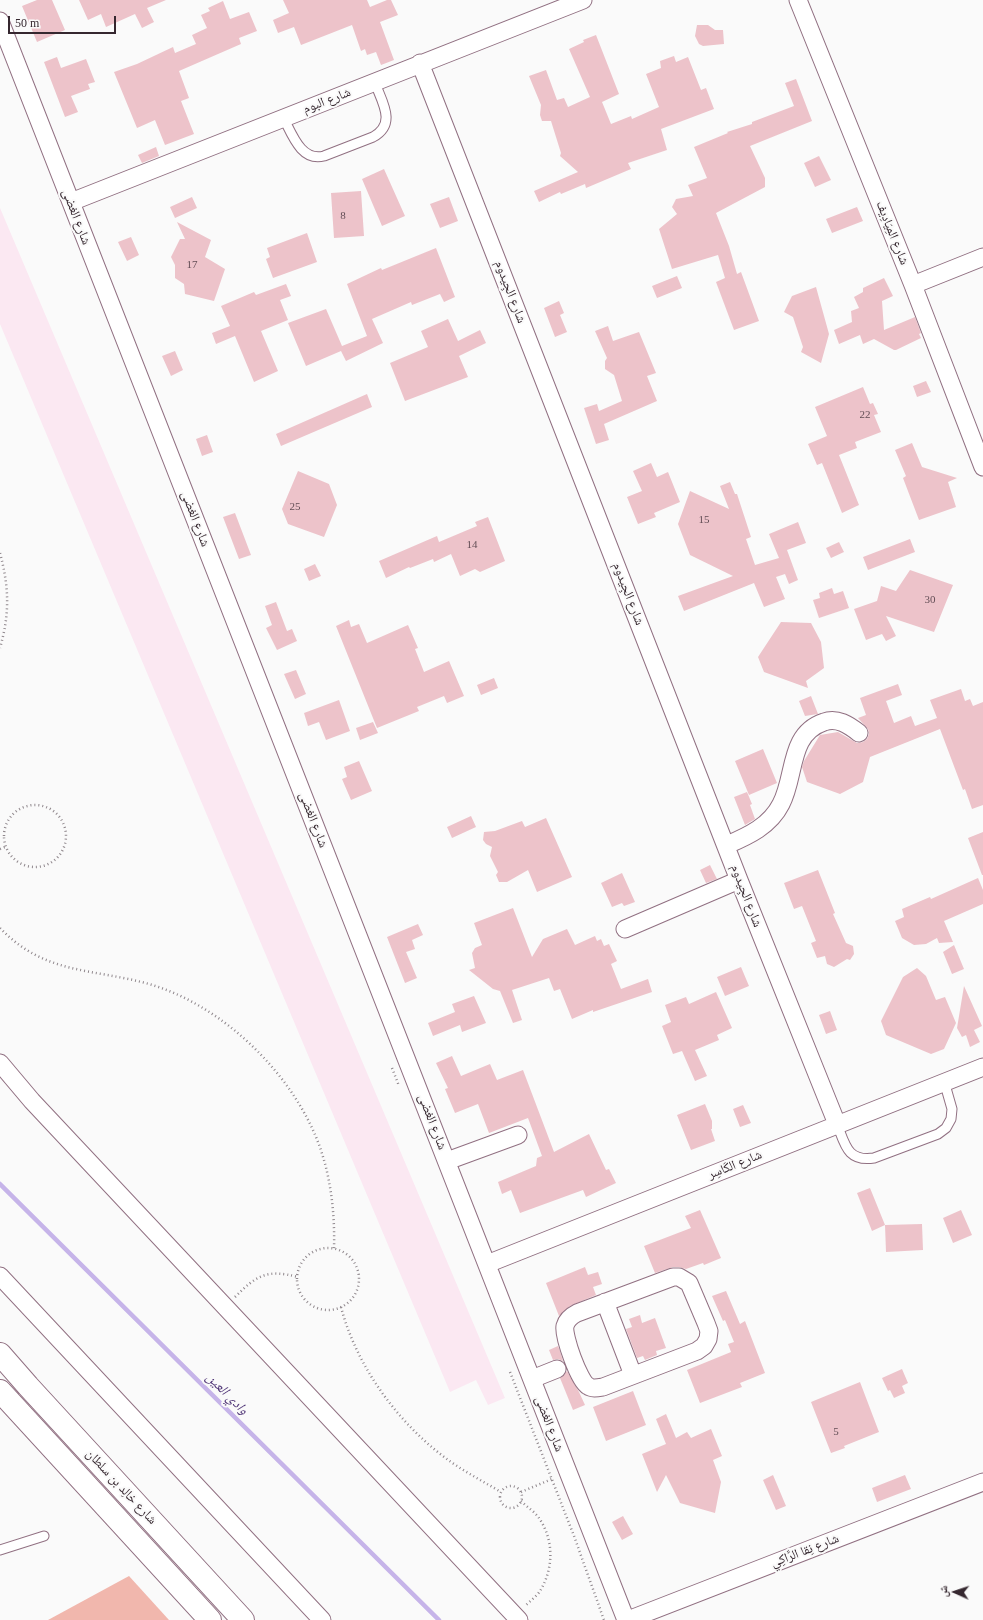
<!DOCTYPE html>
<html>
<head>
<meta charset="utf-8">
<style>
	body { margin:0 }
	#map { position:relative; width:983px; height:1620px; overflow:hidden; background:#fafafa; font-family:"Times New Roman","Noto Naskh Arabic",serif }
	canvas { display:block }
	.north { position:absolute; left:935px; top:1572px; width:40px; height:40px; -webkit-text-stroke:3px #fafafa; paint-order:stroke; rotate:273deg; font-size:11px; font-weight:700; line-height:16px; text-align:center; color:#35272f }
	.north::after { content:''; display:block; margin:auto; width:14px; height:18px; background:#35272f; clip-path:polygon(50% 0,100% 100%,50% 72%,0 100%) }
	.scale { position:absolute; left:8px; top:16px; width:108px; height:18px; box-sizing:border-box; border:2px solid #35272f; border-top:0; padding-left:5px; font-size:12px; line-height:14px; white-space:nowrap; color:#35272f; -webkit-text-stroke:3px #fafafa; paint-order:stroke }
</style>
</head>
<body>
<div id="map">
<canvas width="983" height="1620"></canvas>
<div class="north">ش</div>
<div class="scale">50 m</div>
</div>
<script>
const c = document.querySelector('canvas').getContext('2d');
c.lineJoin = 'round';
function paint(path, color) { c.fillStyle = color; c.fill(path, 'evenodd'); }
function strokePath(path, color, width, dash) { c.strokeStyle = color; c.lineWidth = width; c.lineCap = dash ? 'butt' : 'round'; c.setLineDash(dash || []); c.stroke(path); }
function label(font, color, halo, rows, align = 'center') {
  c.font = font + ' "Times New Roman","Noto Naskh Arabic",serif'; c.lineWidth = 4; c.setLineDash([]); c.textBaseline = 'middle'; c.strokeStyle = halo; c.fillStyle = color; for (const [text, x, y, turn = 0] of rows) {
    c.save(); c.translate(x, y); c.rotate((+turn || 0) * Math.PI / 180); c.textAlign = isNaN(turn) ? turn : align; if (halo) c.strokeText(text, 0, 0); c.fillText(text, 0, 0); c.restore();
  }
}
const built = new Path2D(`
	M0,208L505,1398L488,1405L476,1380L450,1392L0,324Z`);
const green = new Path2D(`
	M129,1576L169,1620H48Z`);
const stream = new Path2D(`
	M0,1184L439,1620`);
const building = new Path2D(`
	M37,0H52L65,30L37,42L22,6Z
	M79,0H166L147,8L154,22L142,28L135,14L106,27L101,14L88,20Z
	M283,0H367L370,7L387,0H391L398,15L380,22L394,60L381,65L376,52L367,55L365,49L361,51L352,25L301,45L294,27L278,33L273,20L289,13Z
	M223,1L230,19L249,12L257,31L239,38L241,44L179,71L189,98L181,101L194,134L165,145L155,120L137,128L114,72L137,64L173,47L175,53L196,44L192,35L207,28L201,15L210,11L208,8Z
	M697,25H708L715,30H723L724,44L703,46L699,44L695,36Z
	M596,35L619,94L602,102L611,124L631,116L632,119L659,107L646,74L661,68L660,61L674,56L676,62L688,57L701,90L706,88L714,109L661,129L667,150L628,163L631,169L586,188L585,184L561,194L560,192L539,202L534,191L578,172L560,156L561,153L551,121H542L540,115L541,105L529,76L546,70L557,100L564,98L568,107L590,97L569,49L584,42L583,40Z
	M57,57L61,68L86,59L95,82L88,84L90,89L71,96L78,112L65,117L44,62Z
	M796,79L812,121L750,146L765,178V187L716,213L729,246L737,274L741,272L759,321L734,330L716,282L725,278L718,255L672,269L659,229L677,214L672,207L676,199L693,196L688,185L707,178L694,147L728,133L727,132L752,124V122L794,106L785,83Z
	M156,147L159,156L142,163L138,155Z
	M819,156L831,180L815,187L804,163Z
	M384,169L405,216L382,226L362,179Z
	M361,191L364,236L334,238L331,193Z
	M192,197L197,208L175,218L170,207Z
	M449,197L458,221L440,228L430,204Z
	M857,207L863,221L832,233L826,219Z
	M177,222L211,240L205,257L225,269L214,301L185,294L184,284L175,278V265L171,257L180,239H185Z
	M307,233L317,262L273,278L266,259L270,257L267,248Z
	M131,237L139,255L127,261L118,242Z
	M436,248L455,297L444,302L440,294L412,305L411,302L372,319L383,343L346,361L341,351L306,366L288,323L326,309L342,346L367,336L347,284L381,268L382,270Z
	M677,276L682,288L657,298L652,286Z
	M884,278L893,296L882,301L884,330L915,317L921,333L919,334L921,338L896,350H894L874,339L863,344L860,335L839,344L834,330L852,322L851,311L859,308L854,297L863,292V288Z
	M286,284L291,296L280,300L288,320L261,331L278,371L254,382L235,336L216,344L212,333L230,326L221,306L254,292L256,295Z
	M816,287L829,334L821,363L801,352L803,347L793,317L784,312L792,296Z
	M559,301L564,313L560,315L567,332L555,337L544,308Z
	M448,319L458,341L480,330L486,343L459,356L468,377L405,401L390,363L428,347L421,331Z
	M608,326L613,341L639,332L656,373L647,376L657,401L604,424L609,440L596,444L584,408L597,404L599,411L622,401L614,375L605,369V361L607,358L595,331Z
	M175,351L183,370L171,376L162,356Z
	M926,381L931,392L917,397L913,386Z
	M863,387L870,404L873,403L878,414L874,415L881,432L855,442L857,448L839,455L859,505L842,513L822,463L817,465L808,444L827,436L815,407Z
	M367,394L372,407L281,446L276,434Z
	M207,435L213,452L202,456L196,439Z
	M912,443L922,467L957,478L948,482L956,507L919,520L903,478L906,476L895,450Z
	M651,463L657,477L668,472L680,502L654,513L656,517L638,524L627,497L642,491L633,471Z
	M298,471L329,484L337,505L324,537L288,524L282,509Z
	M730,482L735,494H737L751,537L746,539L755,565L779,558L769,534L798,522L806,543L787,550L798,580L789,584L785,574L776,577L785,599L764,607L754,583L684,611L678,596L733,576L690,555L678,524L690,491L729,509L720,486Z
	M235,513L251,555L239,559L223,517Z
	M488,517L505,561L480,572L475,569L460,576L451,554L434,562L433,559L410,568L409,567L386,578L379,561L437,536L439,542L477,526L475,522Z
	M910,539L915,552L868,570L863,557Z
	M839,542L844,552L831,558L826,548Z
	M315,564L321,576L309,581L304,569Z
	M910,570L953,585L934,632L886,616L896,636L886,641L882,634L866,640L854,609L877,601L881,586L896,591Z
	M832,588L834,594L843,591L849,608L819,618L813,600L820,598L819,593Z
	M276,602L287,631L292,629L297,641L277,650L266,628L272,625L265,606Z
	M349,620L351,627L359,624L367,643L408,625L418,648L415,649L424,672L449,661L464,696L447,703L444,696L417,707L419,711L377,728L336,626Z
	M781,622L811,623L821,642L824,668L806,681L808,688L764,672L758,657Z
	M296,670L306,694L295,699L284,674Z
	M494,678L498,688L481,695L477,685Z
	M898,684L902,695L886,701L894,723L911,716L915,726L937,718L930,700L961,689L965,701L970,699L973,706L983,702V805L972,809L965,789L963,790L940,729L870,757L863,782L840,794L807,782L802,767L804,761L820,735L838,732L857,743L863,742L867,739L869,734L868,729L858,718L866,715L860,698Z
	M811,696L818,714L805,716L799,701Z
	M339,700L350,731L326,740L319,722L308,726L304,713Z
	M373,722L378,733L360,740L356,728Z
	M763,749L777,783L749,795L735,761Z
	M359,761L372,791L351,800L342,779L347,777L344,767Z
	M747,792L752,804L750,805L755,819L745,825L734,797Z
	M471,816L476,827L452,838L447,827Z
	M546,818L572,877L537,892L528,870L507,882H499L496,875L498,872L490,856L492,847L486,844L483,840L484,832L495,831L522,821L525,827Z
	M983,832V875H982L968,838Z
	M710,865L717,879L706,883L700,870Z
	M818,870L835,913L833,914L846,943L853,946L854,954L850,960L847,959L834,967L827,964L825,956L817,958L811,943L816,941L802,906L794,909L784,883Z
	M622,873L635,902L624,906L622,903L612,907L601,883Z
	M978,878L983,890V904L944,921L953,942L939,943L937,938L926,944L914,945L902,938L895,921L904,917L902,909L930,897L931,899Z
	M513,908L532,957L543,939L567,929L575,945L595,936L597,941L601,939L604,946L609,944L617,961L611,964L621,989L648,979L652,992L593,1012V1010L572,1019L560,989L554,991L549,978L512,990L522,1020L513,1023L500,991L493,989L469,970L475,968L472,953L475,948L482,945L474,923Z
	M418,924L423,935L412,940L415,949L406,952L417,978L405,983L387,937Z
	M954,945L964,969L952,974L943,952Z
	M741,967L749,986L725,996L717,977Z
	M917,968L926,976L936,1000L945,997L956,1023L944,1049L931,1054L886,1035L881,1021L903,977Z
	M964,986L982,1026L974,1030L980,1042L970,1047L966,1035L962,1037L957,1028Z
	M716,992L732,1028L717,1035L719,1040L695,1050L707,1076L695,1081L682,1051L673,1054L662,1026L671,1022L665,1005L686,997L689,1004Z
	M474,996L486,1023L462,1032L460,1025L433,1036L428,1023L455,1012L452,1004Z
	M830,1011L837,1030L826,1034L819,1015Z
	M452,1056L461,1076L490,1064L497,1080L523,1070L554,1152L589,1134L606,1170L609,1169L616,1183L586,1197L583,1190L520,1213L511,1190L502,1194L498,1182L536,1166L537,1158L542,1156L528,1118L489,1133L478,1104L455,1113L445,1089L448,1088L436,1063Z
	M705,1104L712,1121V1129H711L715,1141L691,1150L677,1115Z
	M743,1105L751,1123L740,1127L733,1109Z
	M870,1188L885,1225L872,1231L857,1193Z
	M700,1210L721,1258L704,1265L703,1263L686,1269L679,1267H673L655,1273L644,1246L691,1228L685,1216Z
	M961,1210L972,1235L953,1243L943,1218Z
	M922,1224L923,1250L886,1252L885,1225Z
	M585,1267L588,1275L598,1272L602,1284L593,1287L596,1295L570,1306L559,1316L546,1283Z
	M726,1291L740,1324L745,1321L765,1373L740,1383L742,1387L700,1403L687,1370L731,1352L728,1344L734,1342L725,1320L723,1321L712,1296Z
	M640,1315L642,1323L655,1318L666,1348L656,1351L657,1355L645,1360L643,1356L637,1358L626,1329L632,1327L629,1319Z
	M558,1346L560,1351L563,1361L558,1359L553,1360L549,1350Z
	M902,1369L908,1383L902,1386L905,1393L894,1398L890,1390L888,1391L882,1378Z
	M567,1371L579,1392L585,1405L573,1410L560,1378Z
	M860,1382L879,1432L844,1446L845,1448L831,1453L811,1402Z
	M633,1391L646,1425L606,1441L593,1407Z
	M666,1414L676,1438L687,1432L691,1438L711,1429L722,1456L713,1460L721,1482L715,1513L680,1503L666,1475L657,1492L642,1454L666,1444L656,1419Z
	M773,1475L786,1506L776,1510L763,1480Z
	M905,1475L911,1489L877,1502L872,1488Z
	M623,1516L633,1534L622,1540L612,1522Z`);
const path = new Path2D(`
	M0,553C9,587 10,613 0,648
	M4 836a31 31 0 1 1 62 0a31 31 0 1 1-62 0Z
	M0,849L5,847
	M0,928C45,975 92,968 149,984C222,1005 291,1072 318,1142C331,1176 335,1214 334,1249
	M392,1068L399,1086
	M297 1279a31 31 0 1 1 62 0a31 31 0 1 1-62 0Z
	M235,1297C257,1275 267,1269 298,1277
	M341,1307C357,1368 400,1426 451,1462C467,1473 484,1482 501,1492
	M510,1372L574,1536L604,1620
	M500 1497a11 11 0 1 1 22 0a11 11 0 1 1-22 0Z
	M521,1492L552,1479
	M521,1501C527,1507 535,1512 539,1518C554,1540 554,1568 540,1591C537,1596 530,1601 525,1606`);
const lane = new Path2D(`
	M283,117C292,134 301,162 324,156L373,137C397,124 382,102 375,83
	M837,1124C845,1144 847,1162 874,1158L938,1134L946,1128L951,1119L952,1109L944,1081
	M0,1550L44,1536`);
const street = new Path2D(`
	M798,0L913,285L983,467
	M0,21L626,1620
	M420,63L739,880L837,1124
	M71,202L583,0
	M913,285L983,257
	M727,845C748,836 770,826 781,804C796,776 788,734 824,722C837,717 849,725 859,733
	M625,929L739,880
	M0,1063L32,1101L519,1620
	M447,1161L518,1135
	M487,1264L983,1067
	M0,1276L322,1620
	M673,1277H679L689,1283L706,1323L709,1331L708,1339L704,1346L697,1351L603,1387C597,1388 592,1389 588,1386C579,1381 563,1336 565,1326C567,1319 571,1316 577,1313Z
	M605,1302L633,1375
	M532,1379L557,1369
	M628,1620L983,1482`);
const secondary = new Path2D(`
	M0,1354L28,1386L243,1620
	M0,1391L210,1620`);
const numberNames = [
	["8",343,216],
	["17",192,265],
	["22",865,415],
	["25",295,507],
	["15",704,520],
	["14",472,545],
	["30",930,600],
	["5",836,1432]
];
const streetNames = [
	["شارع البوم",327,101,-21],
	["شارع الغضى",76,217,69],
	["شارع المِيَادِيف",892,233,68],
	["شارع الجِيدوم",510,292,69],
	["شارع الغضى",195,519,69],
	["شارع الجِيدوم",628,594,69],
	["شارع الغضى",313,820,69],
	["شارع الجِيدوم",746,896,69],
	["شارع الغضى",432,1122,69],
	["شارع الكَاسِر",735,1165,-22],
	["شارع الغضى",549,1424,69],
	["شارع خالِد بن سلطان",121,1487,47],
	["شارع نِقا الرَّاكِي",805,1551,-21]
];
const waterNames = [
	["وادي العين",227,1394,45]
];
paint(built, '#fbe8f2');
paint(green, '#f1b7ad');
strokePath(stream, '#c6b4e9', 4.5);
paint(building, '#edc3ca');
strokePath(lane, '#917082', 11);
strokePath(street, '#917082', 19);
strokePath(secondary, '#917082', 24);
strokePath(path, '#90888d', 2.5, [1, 3]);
strokePath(lane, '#fff', 9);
strokePath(street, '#fff', 17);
strokePath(secondary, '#fff', 22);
label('11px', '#634e56', null, numberNames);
label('13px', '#35272f', '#fafafa', streetNames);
label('italic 14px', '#533979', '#fafafa', waterNames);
</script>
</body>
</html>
